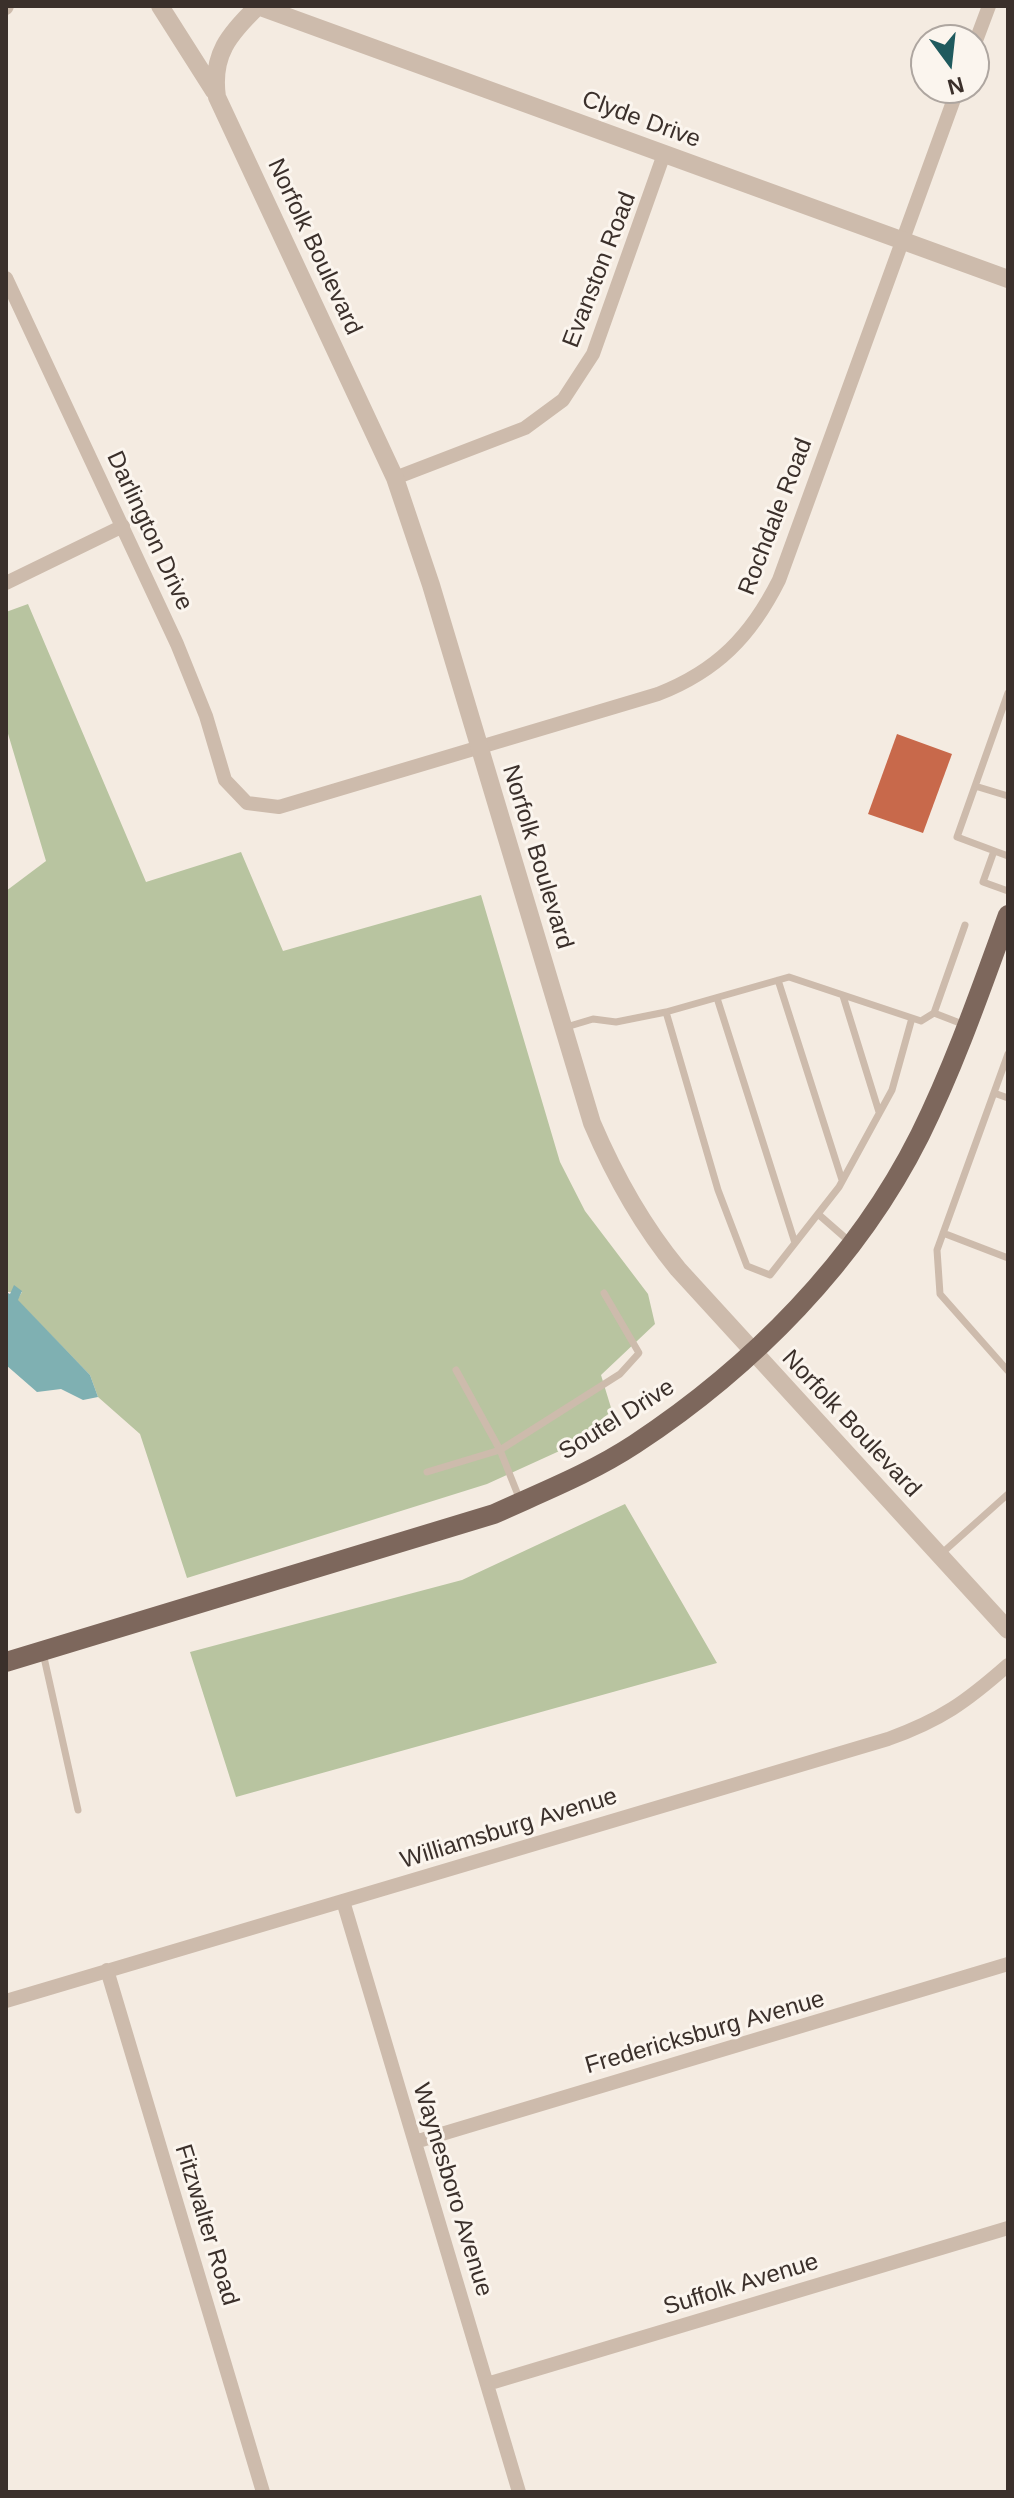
<!DOCTYPE html>
<html>
<head>
<meta charset="utf-8">
<style>
	body { margin:0 }
	#map { position:relative; width:1014px; height:2498px; overflow:hidden; background:#f4ebe1; font-family:Helvetica,sans-serif }
	canvas { display:block }
	.frame { position:absolute; inset:0; border:8px solid #3b302b; pointer-events:none }
	.north { position:absolute; left:910px; top:24px; width:80px; height:80px; box-sizing:border-box; background:#fbf5ee; border:2px solid #aea6a0; border-radius:50%; rotate:165deg; font-size:22px; font-weight:700; line-height:32px; text-align:center; color:#3b302b }
	.north::after { content:''; display:block; margin:auto; width:28px; height:36px; background:#1f5a5e; clip-path:polygon(50% 0,100% 100%,50% 72%,0 100%) }
</style>
</head>
<body>
<div id="map">
<canvas width="1014" height="2498"></canvas>
<div class="frame"></div>
<div class="north">N</div>
</div>
<script>
const c = document.querySelector('canvas').getContext('2d');
c.lineJoin = 'round';
function paint(path, color) { c.fillStyle = color; c.fill(path, 'evenodd'); }
function strokePath(path, color, width, dash) { c.strokeStyle = color; c.lineWidth = width; c.lineCap = dash ? 'butt' : 'round'; c.setLineDash(dash || []); c.stroke(path); }
function label(font, color, halo, rows, align = 'center') {
  c.font = font + ' Helvetica,sans-serif'; c.lineWidth = 6; c.setLineDash([]); c.textBaseline = 'middle'; c.strokeStyle = halo; c.fillStyle = color; for (const [text, x, y, turn = 0] of rows) {
    c.save(); c.translate(x, y); c.rotate((+turn || 0) * Math.PI / 180); c.textAlign = isNaN(turn) ? turn : align; if (halo) c.strokeText(text, 0, 0); c.fillText(text, 0, 0); c.restore();
  }
}
const green = new Path2D(`
	M28,604L146,882L241,852L283,951L481,895L560,1162L585,1211L648,1294L655,1324L601,1375L612,1411L566,1448L487,1484L187,1578L140,1434L98,1397L90,1375L17,1300L22,1292H6V891L46,861L6,727V612Z
	M625,1504L717,1663L236,1797L190,1652L462,1580Z`);
const water = new Path2D(`
	M14,1285L22,1291L18,1300L90,1375L98,1397L83,1400L61,1389L37,1392L6,1365V1292L10,1294Z`);
const building = new Path2D(`
	M897,734L952,754L923,833L868,814Z`);
const service = new Path2D(`
	M1008,693L957,837L1008,856
	M975,786L1008,796
	M994,851L983,882L1008,891
	M778,980L842,1180
	M843,996L879,1112
	M717,998L795,1243
	M666,1012L789,977L912,1018
	M934,1013L965,925
	M563,1028L593,1019L616,1022L666,1012L718,1190L747,1266L770,1275L839,1187L892,1090L912,1018L921,1021L934,1013L965,1025
	M1008,1054L937,1250L940,1294L1008,1371
	M994,1093L1008,1098
	M818,1214L850,1242
	M943,1233L1008,1258
	M456,1370L500,1450L520,1500
	M427,1472L500,1450L620,1374L639,1353L604,1293
	M941,1554L1008,1494
	M43,1653L78,1810`);
const minor = new Path2D(`
	M6,8L7,6
	M974,46L989,6
	M6,278L177,644L206,716L225,780L247,803L279,807L658,694C717,671 751,636 779,580L958,88
	M395,478L525,428L563,400L593,354L664,154
	M6,583L123,526
	M343,1901L519,2492
	M107,1970L263,2492
	M6,2001L888,1739C941,1720 966,1702 1008,1665
	M415,2142L1008,1964
	M487,2384L1008,2228`);
const tertiary = new Path2D(`
	M160,6L214,91
	M258,6C229,34 211,55 217,97L395,478L431,585L592,1123C615,1177 641,1224 678,1269L1008,1630
	M258,6L1008,279`);
const primary = new Path2D(`
	M6,1662L494,1514C542,1492 591,1473 635,1444C752,1367 857,1261 920,1135C955,1064 981,989 1008,915`);
const streetNames = [
	["Clyde Drive",641,120,20],
	["Norfolk Boulevard",314,247,65],
	["Evanston Road",600,270,-69],
	["Rochdale Road",776,517,-69],
	["Darlington Drive",149,531,65],
	["Norfolk Boulevard",537,857,73],
	["Soutel Drive",617,1420,-32],
	["Norfolk Boulevard",851,1424,47],
	["Williamsburg Avenue",509,1829,-17],
	["Fredericksburg Avenue",705,2033,-16],
	["Waynesboro Avenue",452,2190,73],
	["Fitzwalter Road",206,2225,73],
	["Suffolk Avenue",741,2285,-17]
];
paint(green, '#b8c4a0');
paint(water, '#7fb0b2');
paint(building, '#c8694b');
strokePath(service, '#cdbbac', 7);
strokePath(minor, '#cdbbac', 14);
strokePath(tertiary, '#cdbbac', 18);
strokePath(primary, '#7d675c', 20);
label('24px', '#3b302b', '#fbf5ee', streetNames);
</script>
</body>
</html>
